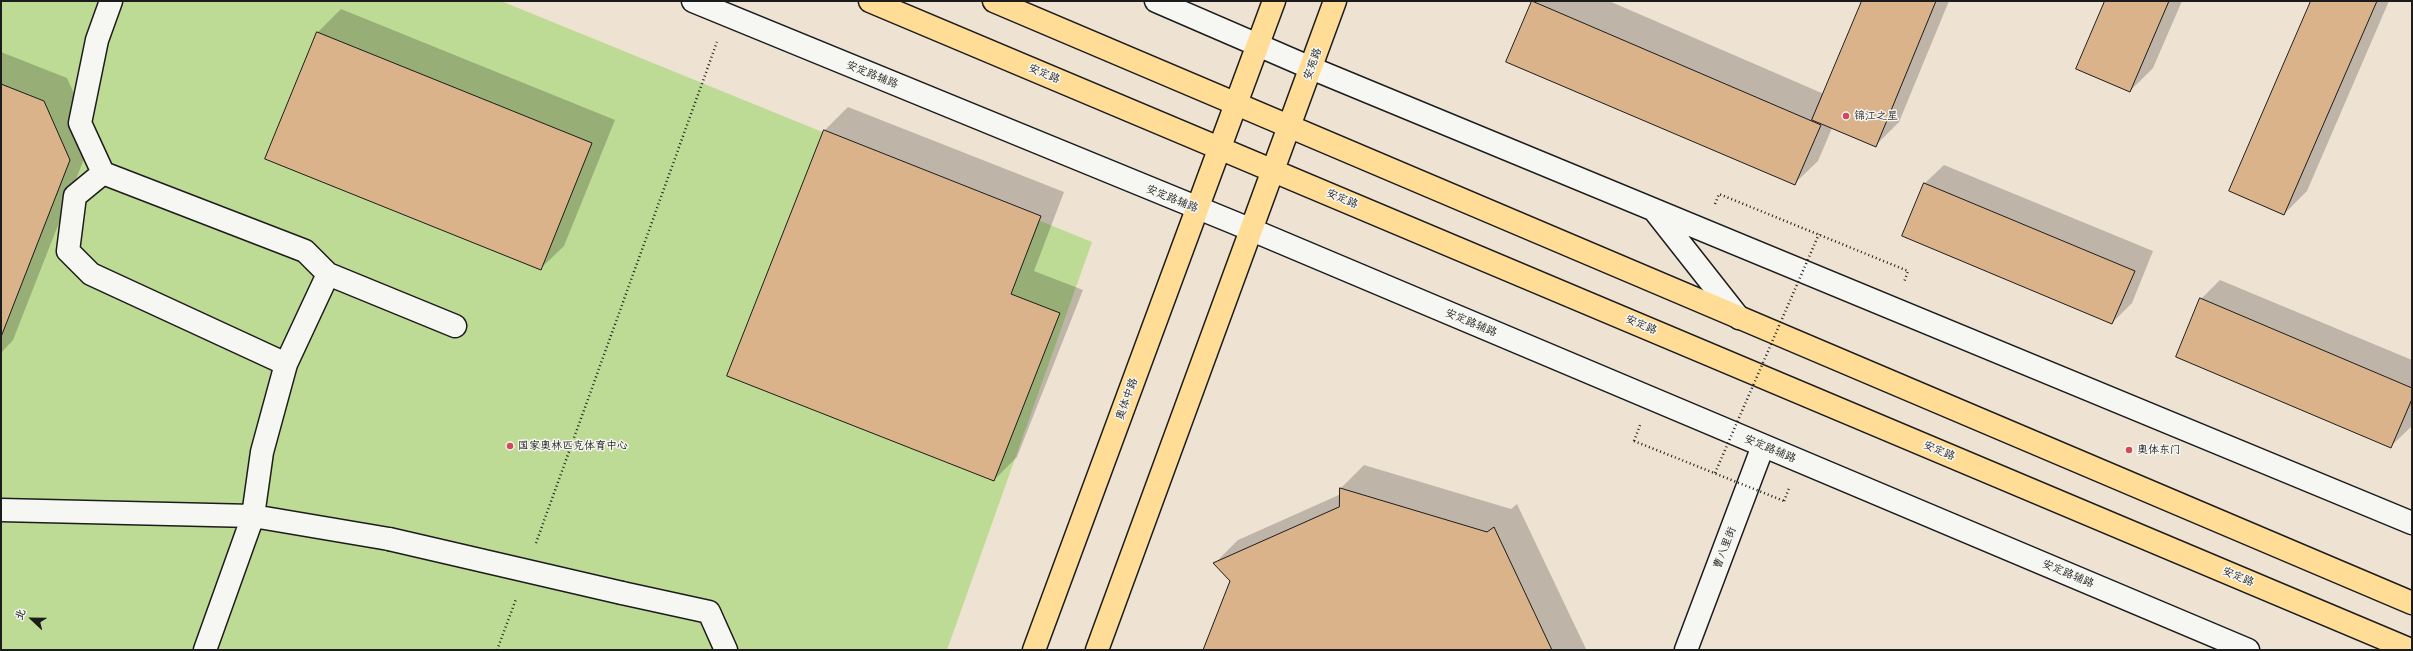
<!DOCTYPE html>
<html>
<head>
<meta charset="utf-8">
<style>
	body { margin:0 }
	#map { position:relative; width:2413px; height:651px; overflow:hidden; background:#eee2d3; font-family:"Shantell Sans","LXGW WenKai TC",sans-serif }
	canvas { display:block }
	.frame { position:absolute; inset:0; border:2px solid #1c1c1c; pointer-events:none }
	.north { position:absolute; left:12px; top:599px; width:40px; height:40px; -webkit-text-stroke:3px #f6f6f2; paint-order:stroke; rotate:292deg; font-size:11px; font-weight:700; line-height:16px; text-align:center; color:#1c1c1c }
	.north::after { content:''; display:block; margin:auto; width:14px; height:18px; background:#1c1c1c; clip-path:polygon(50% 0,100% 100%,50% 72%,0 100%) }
</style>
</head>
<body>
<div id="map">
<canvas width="2413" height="651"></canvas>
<div class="frame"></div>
<div class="north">北</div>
</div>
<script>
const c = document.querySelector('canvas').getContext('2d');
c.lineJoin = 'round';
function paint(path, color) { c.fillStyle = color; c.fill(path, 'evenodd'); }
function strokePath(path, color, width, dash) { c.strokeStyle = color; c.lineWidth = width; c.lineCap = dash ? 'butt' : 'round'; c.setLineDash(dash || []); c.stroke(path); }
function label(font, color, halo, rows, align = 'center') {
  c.font = font + ' "Shantell Sans","LXGW WenKai TC",sans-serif'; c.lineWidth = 3; c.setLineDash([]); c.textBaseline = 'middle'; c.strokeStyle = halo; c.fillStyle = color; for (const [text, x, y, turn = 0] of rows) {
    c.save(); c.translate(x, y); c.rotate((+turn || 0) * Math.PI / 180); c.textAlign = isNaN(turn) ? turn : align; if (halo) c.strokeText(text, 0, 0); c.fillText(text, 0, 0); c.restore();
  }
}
const green = new Path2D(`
	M1,1H501L1092,242L947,650H1Z`);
const shadow = new Path2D(`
	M1534,1H1609L1824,94L1863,1H1949L1899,122L1875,146L1832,128L1818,161L1794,184Z
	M2106,1H2182L2153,68L2130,91Z
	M2312,1H2389L2307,191L2284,214Z
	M341,9L615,120L564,246L540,269L266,158L318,32Z
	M1,52L67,78L93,136L13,340L1,353Z
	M848,107L1064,192L1034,271L1083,290L1017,457L994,480L824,131Z
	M1944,165L2153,251L2132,303L2112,323L1924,184Z
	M2220,280L2412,360L2411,427L2391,446L2201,299Z
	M1364,465L1511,509L1517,504L1586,649L1600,650H1204L1231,581L1215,563L1238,540L1341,494V488Z`);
const building = new Path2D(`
	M1532,1L1821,125L1795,185L1506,62Z
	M1862,1H1936L1876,147L1812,120Z
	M2105,1H2169L2130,92L2076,69Z
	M2311,1H2377L2284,215L2229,191Z
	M317,32L592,143L541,270L265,159Z
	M1,84L44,101L70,160L1,337Z
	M824,130L1041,216L1011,294L1060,313L994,481L727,376Z
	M1924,183L2135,271L2112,324L1902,236Z
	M2200,298L2412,388V399L2391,448L2176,357Z
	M1340,488L1487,532L1494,527L1552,650H1203L1230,581L1213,563L1339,507Z`);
const path = new Path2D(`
	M1715,204L1719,194L1908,271L1904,282
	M1634,441L1640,425
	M1784,501L1789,488
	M536,543L717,42
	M497,650L516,599`);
const minor = new Path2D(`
	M693,1L1252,230L2248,650
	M1156,1L1311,68L2412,523
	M103,173L80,123L97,40L111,1
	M1654,210L1739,318
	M328,274L455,326
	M1,510L253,516L389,539
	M622,593L709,612L726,650
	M205,650L253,516L262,452L286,364L328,274L305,251L103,173L75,196L68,251L91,274L286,364
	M1686,650L1763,446`);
const major = new Path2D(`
	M870,1L2411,650
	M994,1L2412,603
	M1034,650L1274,1
	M1097,650L1335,1`);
const pathBridge = new Path2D(`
	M1634,441L1784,501
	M1715,473L1819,234`);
const minorBridge = new Path2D(`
	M389,539L622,593`);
const markers = [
	[1846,116,4,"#d1495b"],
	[510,446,4,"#d1495b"],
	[2129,450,4,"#d1495b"]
];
const streetNames = [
	["安苑路",1313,64,-70],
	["安定路",1044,74,23],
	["安定路辅路",872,75,22],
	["安定路辅路",1172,199,22],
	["安定路",1342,199,23],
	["安定路辅路",1471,323,23],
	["安定路",1641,325,23],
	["奥体中路",1127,399,-70],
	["安定路辅路",1770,449,23],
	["安定路",1939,451,23],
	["曹八里街",1725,548,-69],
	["安定路辅路",2068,574,23],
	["安定路",2238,577,23]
];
const poiNames = [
	["锦江之星",1854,116],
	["国家奥林匹克体育中心",518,446],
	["奥体东门",2137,450]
];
paint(green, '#bddb94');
paint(shadow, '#0003');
paint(building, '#dab38b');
strokePath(building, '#1c1c1c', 1);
strokePath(minor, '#1c1c1c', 25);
strokePath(major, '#1c1c1c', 25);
strokePath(path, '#1c1c1c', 2.5, [1, 3]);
strokePath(minor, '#f6f6f2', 22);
strokePath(major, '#ffdd96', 22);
strokePath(minorBridge, '#1c1c1c', 25, []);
strokePath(pathBridge, '#1c1c1c', 2.5, [1, 3]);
strokePath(minorBridge, '#f6f6f2', 22);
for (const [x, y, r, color] of markers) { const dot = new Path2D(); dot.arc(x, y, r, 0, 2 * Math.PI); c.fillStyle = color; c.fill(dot); strokePath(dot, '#f6f6f2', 1.5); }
label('11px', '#1c1c1c', '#f6f6f2', streetNames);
label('11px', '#1c1c1c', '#f6f6f2', poiNames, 'left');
</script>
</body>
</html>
